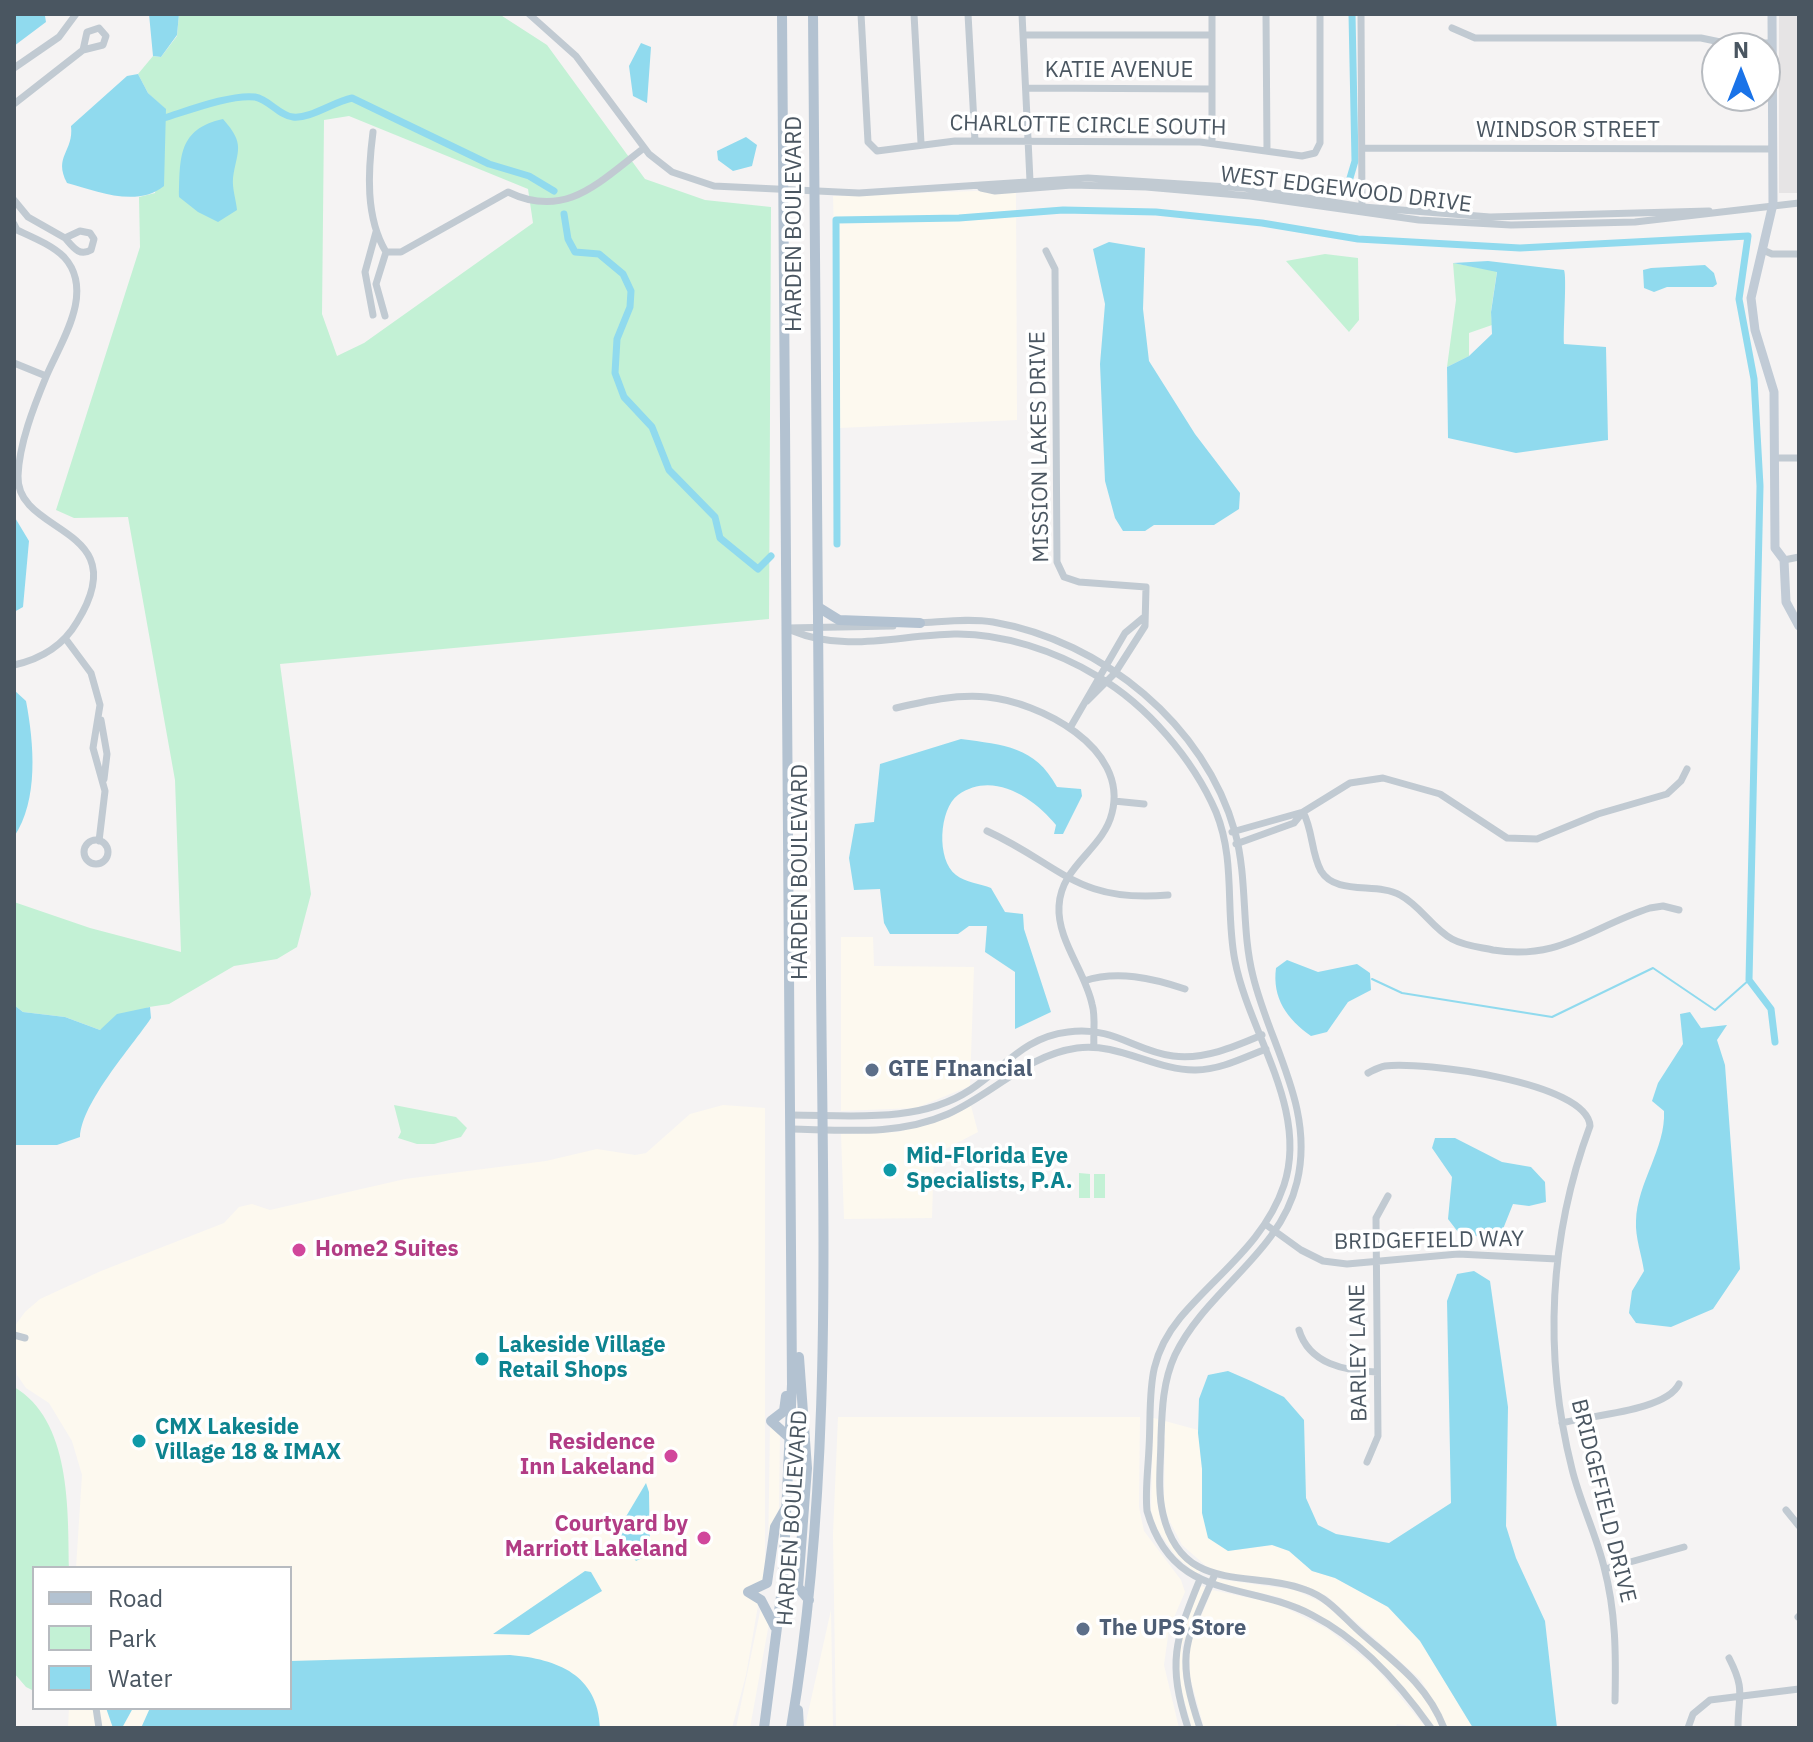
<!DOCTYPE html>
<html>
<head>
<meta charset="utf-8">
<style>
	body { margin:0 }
	#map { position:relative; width:1813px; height:1742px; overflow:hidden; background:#f5f3f3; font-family:"IBM Plex Sans",sans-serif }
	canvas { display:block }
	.frame { position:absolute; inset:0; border:16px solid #4a5661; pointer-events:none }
	.legend { position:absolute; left:32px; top:1566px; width:260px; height:144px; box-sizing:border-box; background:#fff; border:2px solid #b7bbc0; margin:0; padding:10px 14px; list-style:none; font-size:24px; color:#4a5661 }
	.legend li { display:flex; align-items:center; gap:16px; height:40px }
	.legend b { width:40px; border:2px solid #b7bbc0 }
	.north { position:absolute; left:1701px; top:32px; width:80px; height:80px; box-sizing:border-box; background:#fff; border:2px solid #b7bbc0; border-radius:50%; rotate:0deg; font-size:22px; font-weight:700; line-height:32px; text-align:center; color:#4a5661 }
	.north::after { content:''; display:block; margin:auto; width:28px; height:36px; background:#1a73e8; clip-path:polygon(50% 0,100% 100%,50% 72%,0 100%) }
</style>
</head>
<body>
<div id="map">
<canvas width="1813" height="1742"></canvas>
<div class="frame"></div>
<ul class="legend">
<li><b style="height:10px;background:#b3c2d1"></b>Road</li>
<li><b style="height:22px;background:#c3f1d5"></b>Park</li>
<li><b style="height:22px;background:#90daee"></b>Water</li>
</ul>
<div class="north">N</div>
</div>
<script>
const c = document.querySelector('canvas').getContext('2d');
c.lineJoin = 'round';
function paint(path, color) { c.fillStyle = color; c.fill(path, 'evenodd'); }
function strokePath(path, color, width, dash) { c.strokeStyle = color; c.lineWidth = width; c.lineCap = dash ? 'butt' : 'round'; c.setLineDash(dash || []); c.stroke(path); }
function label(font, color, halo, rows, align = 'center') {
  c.font = font + ' "IBM Plex Sans",sans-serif'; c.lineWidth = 7; c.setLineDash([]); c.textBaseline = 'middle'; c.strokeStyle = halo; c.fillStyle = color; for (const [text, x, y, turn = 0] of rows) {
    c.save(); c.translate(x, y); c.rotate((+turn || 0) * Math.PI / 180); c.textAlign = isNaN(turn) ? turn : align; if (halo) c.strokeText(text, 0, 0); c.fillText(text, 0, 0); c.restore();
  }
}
const commercial = new Path2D(`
	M976,191L1016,193L1017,420L839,428L833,196Z
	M841,937H873L874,966L974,967L970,1086L916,1108L841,1111Z
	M723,1105L765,1108V1565L746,1675L732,1728H68L69,1708H290V1568H76L82,1475L72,1441L49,1403L26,1388L17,1375L14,1327L25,1312L40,1299L101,1271L224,1223L239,1207L252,1204L270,1210L405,1179L546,1161L597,1149L635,1155L646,1153L690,1114Z
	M971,1106L978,1132L934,1155L932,1218L844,1219L841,1134L898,1132L946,1119Z
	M838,1417H1140L1139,1507L1144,1531L1181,1580L1185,1592L1169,1629L1164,1665L1179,1728H836L833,1534Z
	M1153,1418L1158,1419L1157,1501L1160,1519L1168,1537L1200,1571L1198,1575L1175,1555L1156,1527L1151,1510Z
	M1165,1421L1198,1430L1202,1469L1228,1551L1273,1545L1289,1551L1312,1571L1335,1578L1388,1607L1420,1641L1473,1728H1448L1421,1680L1327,1596L1297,1583L1225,1574L1206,1566L1182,1545L1167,1516L1164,1500Z
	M770,1425L780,1432L779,1509L772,1526L768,1560Z
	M1217,1579L1295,1590L1323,1603L1405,1674L1430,1706L1440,1728H1435L1380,1662L1332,1623L1279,1597L1223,1585L1215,1582Z
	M1201,1586L1205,1587L1182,1646L1183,1679L1196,1728H1192L1178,1678L1181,1634Z
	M1212,1590L1278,1604L1329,1630L1376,1668L1426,1728L1397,1724L1395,1728H1204L1190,1677L1189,1646Z
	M761,1607L769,1623L750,1728H736Z
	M831,1610L833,1728H805L806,1722Z`);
const education = new Path2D(`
	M1779,14H1799V193H1779Z`);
const green = new Path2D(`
	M179,14H499L547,45L645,179L705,200L771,207L769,619L280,664L311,894L297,947L277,959L234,966L169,1004L149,1007L100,1030L65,1017L23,1012L14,1005V902L90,928L181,952L175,780L128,517L74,518L56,510L140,247L139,197L155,193L165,109L148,93L138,74L153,56L161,57L177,36ZM349,116L528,189L533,223L364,343L337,356L322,314L324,120Z
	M1325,254L1358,258L1359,320L1349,332L1286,261Z
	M1453,263L1497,271L1491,311L1492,325L1469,333V356L1447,367L1456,300Z
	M394,1105L456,1117L467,1128L461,1137L434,1144H417L398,1138L401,1132Z
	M1079,1173L1090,1174V1198H1079Z
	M1094,1174H1105V1198H1094Z
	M14,1387C71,1420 68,1509 69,1568H34V1691L26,1687L14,1673Z`);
const water = new Path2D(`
	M14,14L45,16L46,22L14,46Z
	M149,14H179L177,35L161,57L153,56Z
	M641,43L651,47L647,103L633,96L629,66Z
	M138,74L148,93L166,109L164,186C137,208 96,191 67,183C53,156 74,152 71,126L127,76Z
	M223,119C246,145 237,150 233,178C232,188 236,200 237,210L218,222L198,212L179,197C180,157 178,129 223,119Z
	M746,137L757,145L752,166L733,171L718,160L717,151Z
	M1109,242L1145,248L1143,309L1149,361L1195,434L1240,493L1239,509L1214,525H1154L1145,531H1123L1115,518L1105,481L1100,364L1105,304L1093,249Z
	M1488,261L1564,270C1567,276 1563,330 1564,344L1606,347L1608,440L1516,453L1448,438L1447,367L1469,356L1492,334L1491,312L1497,272L1453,263Z
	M1705,265L1714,273L1717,284L1713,287H1667L1654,292L1644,288L1643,270L1651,268Z
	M14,516L29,541L23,607L14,612Z
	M14,690L26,701C34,743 39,800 14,837Z
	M961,739C1004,745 1035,746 1057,787L1081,789L1082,796L1063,834H1054L1056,825C1034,798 993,770 958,795C939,809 936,860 956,875C965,882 981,884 991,888L1005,912L1023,914L1024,929L1051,1012L1015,1029V972L985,952L987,926H969L958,934H890L884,923L880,889L854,890L849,858L855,824L874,822L880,764Z
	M1287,960L1318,972L1357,964L1370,973L1371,990L1348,1002L1327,1032L1311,1036C1287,1019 1272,998 1276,968Z
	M14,1005L23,1012L65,1017L100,1030L117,1014L150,1007L151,1018C131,1048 82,1102 80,1137L57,1145H14Z
	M1690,1012L1701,1028L1727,1025L1717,1040L1725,1065L1740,1269L1713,1309L1671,1327L1636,1323L1629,1313L1632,1291L1644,1271C1642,1256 1635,1237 1636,1221C1637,1183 1666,1148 1664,1111L1652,1101L1658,1083L1683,1044L1680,1014Z
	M1435,1138H1455L1502,1162L1531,1167L1545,1182L1546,1202L1529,1206L1513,1204L1501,1234L1494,1240L1458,1232L1448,1219L1452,1177L1432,1148Z
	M1474,1271L1490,1281L1508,1407L1506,1526L1516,1558L1545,1621L1557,1728H1473L1420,1641L1388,1607L1335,1578L1312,1571L1289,1551L1272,1545L1228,1551L1208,1538L1202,1513V1469L1198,1433L1199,1399L1208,1375L1228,1371L1251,1381L1284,1397L1304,1420L1306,1498L1318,1525L1336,1534L1389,1543L1451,1503L1447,1301L1457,1274Z
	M646,1483L649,1492L650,1554L636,1561L615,1535Z
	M585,1571L591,1572L602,1591L529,1635L493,1634Z
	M510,1655C558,1659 598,1675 600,1728H141L150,1708H290V1661Z
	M106,1708H133L122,1728H113Z`);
const stream = new Path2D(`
	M1372,979L1402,993L1552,1017L1653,968L1715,1010L1749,980`);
const canal = new Path2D(`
	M164,118C187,111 231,94 255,97C268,99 280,116 293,117C310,119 333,102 352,98L489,164L529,176L554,191
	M1350,178L1355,161L1352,14
	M564,214L568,239L575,252L599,254L623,274L631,291L630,307L617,339L615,373L624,397L652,427L669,470L715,517L720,538L758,569L771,556
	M837,544L836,220L959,218L1063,210L1156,212L1262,223L1358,239L1520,248L1748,236L1739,299L1754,379L1760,486L1749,980L1771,1009L1775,1042`);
const street = new Path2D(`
	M529,14L576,56L649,154L672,172L714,186L859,193L1088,178L1244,188L1363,207L1490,217L1709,211
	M861,14L868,142L877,151L955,141L1200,142L1302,156L1315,153L1320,143V14
	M914,14L921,143
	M968,14L975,141
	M1022,14L1030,181
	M1266,14L1267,151
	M1361,14L1362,211
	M99,28L106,36L103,45L83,50L87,32Z
	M1452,28L1475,38H1701L1725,43H1772
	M1024,35H1212
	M14,68L59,37L76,14
	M1026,88L1212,89
	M14,104L83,50
	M373,132C368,171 365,217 386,252
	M1212,143V14
	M1364,148L1772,149
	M981,188L995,191L1072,185L1146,187L1250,196L1419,220L1511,225L1635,222L1799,203
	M14,200L28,217L65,238
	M14,224L17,230C32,237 52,245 64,257C96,292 60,343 46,377C34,406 19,444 18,476C16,536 137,525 77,622C63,646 41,659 14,665
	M80,231L90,233L94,239L91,250C79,257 73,247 65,238Z
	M1763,250L1772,254H1799
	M1046,251L1055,269L1057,562L1064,577L1079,582L1146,587L1145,626L1115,673L1087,701
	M373,315L365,272L376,232
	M385,316L376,284L386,252H401L508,192C566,220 599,182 644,148
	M14,363L46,376
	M1775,458H1799
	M1784,560L1799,557
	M917,623C942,622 968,618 993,622C1103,641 1205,725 1235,832C1248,880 1241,929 1253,976C1270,1046 1315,1108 1297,1182C1280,1254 1206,1290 1175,1355C1163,1381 1162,1409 1161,1437C1161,1462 1157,1489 1163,1514C1182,1596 1251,1569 1306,1590C1329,1598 1342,1616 1360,1632C1394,1662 1427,1684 1444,1728
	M787,628L893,626
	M793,631C845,653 899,635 954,634C1002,633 1056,651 1097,676C1147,705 1193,759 1216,812C1236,861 1225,911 1235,961C1249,1033 1309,1109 1284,1185C1265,1242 1217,1274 1180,1318C1144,1362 1152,1396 1149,1448C1148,1470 1145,1490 1147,1511C1174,1603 1245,1580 1312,1615C1361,1640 1400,1684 1431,1728
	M65,638L91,673L100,705L93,748L105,791L99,841
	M896,708C926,701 956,694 987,697C1039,702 1129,747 1112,813C1103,850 1061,865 1059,906C1057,940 1085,971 1092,1004C1096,1017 1093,1033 1094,1046
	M101,720L107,754L104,779
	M1070,728L1125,633L1143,618
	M1114,801L1144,804
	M1303,812C1313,830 1311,853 1321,871C1336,896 1377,882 1400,895C1421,906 1432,928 1452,939C1465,946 1479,947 1493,950C1559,961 1591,927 1650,908L1663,906L1679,910
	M987,831C1061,865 1076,903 1168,895
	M1232,832L1303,812
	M84 852a12 12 0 1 1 24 0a12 12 0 1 1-24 0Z
	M1236,844L1294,823L1303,812L1350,783L1383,778L1440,794L1507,838L1537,839L1598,814L1667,794L1681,781L1687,769
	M1084,981C1117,970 1152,978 1185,989
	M1368,1073C1374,1070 1379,1067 1385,1066C1421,1061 1588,1082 1590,1126C1549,1236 1543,1354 1572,1469C1580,1502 1596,1534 1604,1567C1616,1612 1616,1655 1615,1701
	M791,1115C850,1115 918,1124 970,1090C1004,1068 1024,1037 1068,1032C1115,1026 1134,1051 1173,1056C1204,1060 1234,1047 1262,1035
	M791,1129C844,1130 898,1136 948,1114C993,1094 1027,1055 1077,1048C1118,1042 1156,1071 1196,1070C1220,1070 1245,1057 1266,1049
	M1265,1224L1301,1250L1323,1261L1347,1264L1458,1254L1557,1259
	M1299,1330C1309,1364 1345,1371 1377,1372
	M14,1335L25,1338
	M1562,1423C1591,1415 1666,1411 1679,1384
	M1367,1462L1378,1436L1376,1218L1388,1196
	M1786,1510L1799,1526
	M1605,1569L1684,1547
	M1798,1617L1799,1616
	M1729,1658C1746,1691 1738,1695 1738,1728
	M96,1708L99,1728
	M1188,1728C1167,1663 1175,1640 1200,1579
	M1200,1728C1175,1653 1185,1643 1215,1574
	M1688,1728L1693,1714L1710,1700L1799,1689`);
const secondary = new Path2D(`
	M1772,14L1773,204L1751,298L1755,330L1774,392L1775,548L1784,560L1786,602L1799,626`);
const primary = new Path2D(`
	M818,607L839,620L920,623
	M799,1357L807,1468L798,1587L809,1600
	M786,1396L784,1411L771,1421L791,1439
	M748,1592L767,1583L775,1527L787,1506
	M748,1592L761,1600L775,1627
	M798,1710L799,1728
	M764,1728L783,1581L792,1384L782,14
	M791,1728C833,1480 823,1230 821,980C819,658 816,336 813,14`);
const markers = [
	[872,1070,8,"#5c6f8a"],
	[890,1170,8,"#0f9aa8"],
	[299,1250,8,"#d1479c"],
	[482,1359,8,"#0f9aa8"],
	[139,1441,8,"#0f9aa8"],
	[671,1456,8,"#d1479c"],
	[704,1538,8,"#d1479c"],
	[1083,1629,8,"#5c6f8a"]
];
const streetNames = [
	["KATIE AVENUE",1119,71],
	["CHARLOTTE CIRCLE SOUTH",1088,126,1],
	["WINDSOR STREET",1568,131],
	["WEST EDGEWOOD DRIVE",1346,190,7],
	["HARDEN BOULEVARD",795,224,-90],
	["MISSION LAKES DRIVE",1040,447,-91],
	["HARDEN BOULEVARD",801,872,-90],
	["BRIDGEFIELD WAY",1429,1241,-1],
	["BARLEY LANE",1359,1353,-91],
	["BRIDGEFIELD DRIVE",1603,1501,76],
	["HARDEN BOULEVARD",793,1518,-86]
];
const serviceNames = [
	["GTE FInancial",888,1070],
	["The UPS Store",1099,1629]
];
const cultureNames = [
	["Mid-Florida Eye",906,1157],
	["Specialists, P.A.",906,1182],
	["Lakeside Village",498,1346],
	["Retail Shops",498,1371],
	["CMX Lakeside",155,1428],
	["Village 18 & IMAX",155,1453]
];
const hotelNames = [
	["Home2 Suites",315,1250,"left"],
	["Residence",655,1443],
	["Inn Lakeland",655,1468],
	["Courtyard by",688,1525],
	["Marriott Lakeland",688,1550]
];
paint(commercial, '#fdf9ef');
paint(education, '#e6e4e5');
paint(green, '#c3f1d5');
paint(water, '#90daee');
strokePath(stream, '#90daee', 2);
strokePath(canal, '#90daee', 7);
strokePath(street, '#c1cad2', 7);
strokePath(secondary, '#c1cbd6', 9);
strokePath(primary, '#b3c2d1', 10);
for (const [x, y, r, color] of markers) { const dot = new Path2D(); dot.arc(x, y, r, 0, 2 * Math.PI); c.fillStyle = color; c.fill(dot); strokePath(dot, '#fff', 3); }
label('22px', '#4a5661', '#fff', streetNames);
label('bold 22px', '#4e5e75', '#fff', serviceNames, 'left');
label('bold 22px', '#0d838f', '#fff', cultureNames, 'left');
label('bold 22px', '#b23c85', '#fff', hotelNames, 'right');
</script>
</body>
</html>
